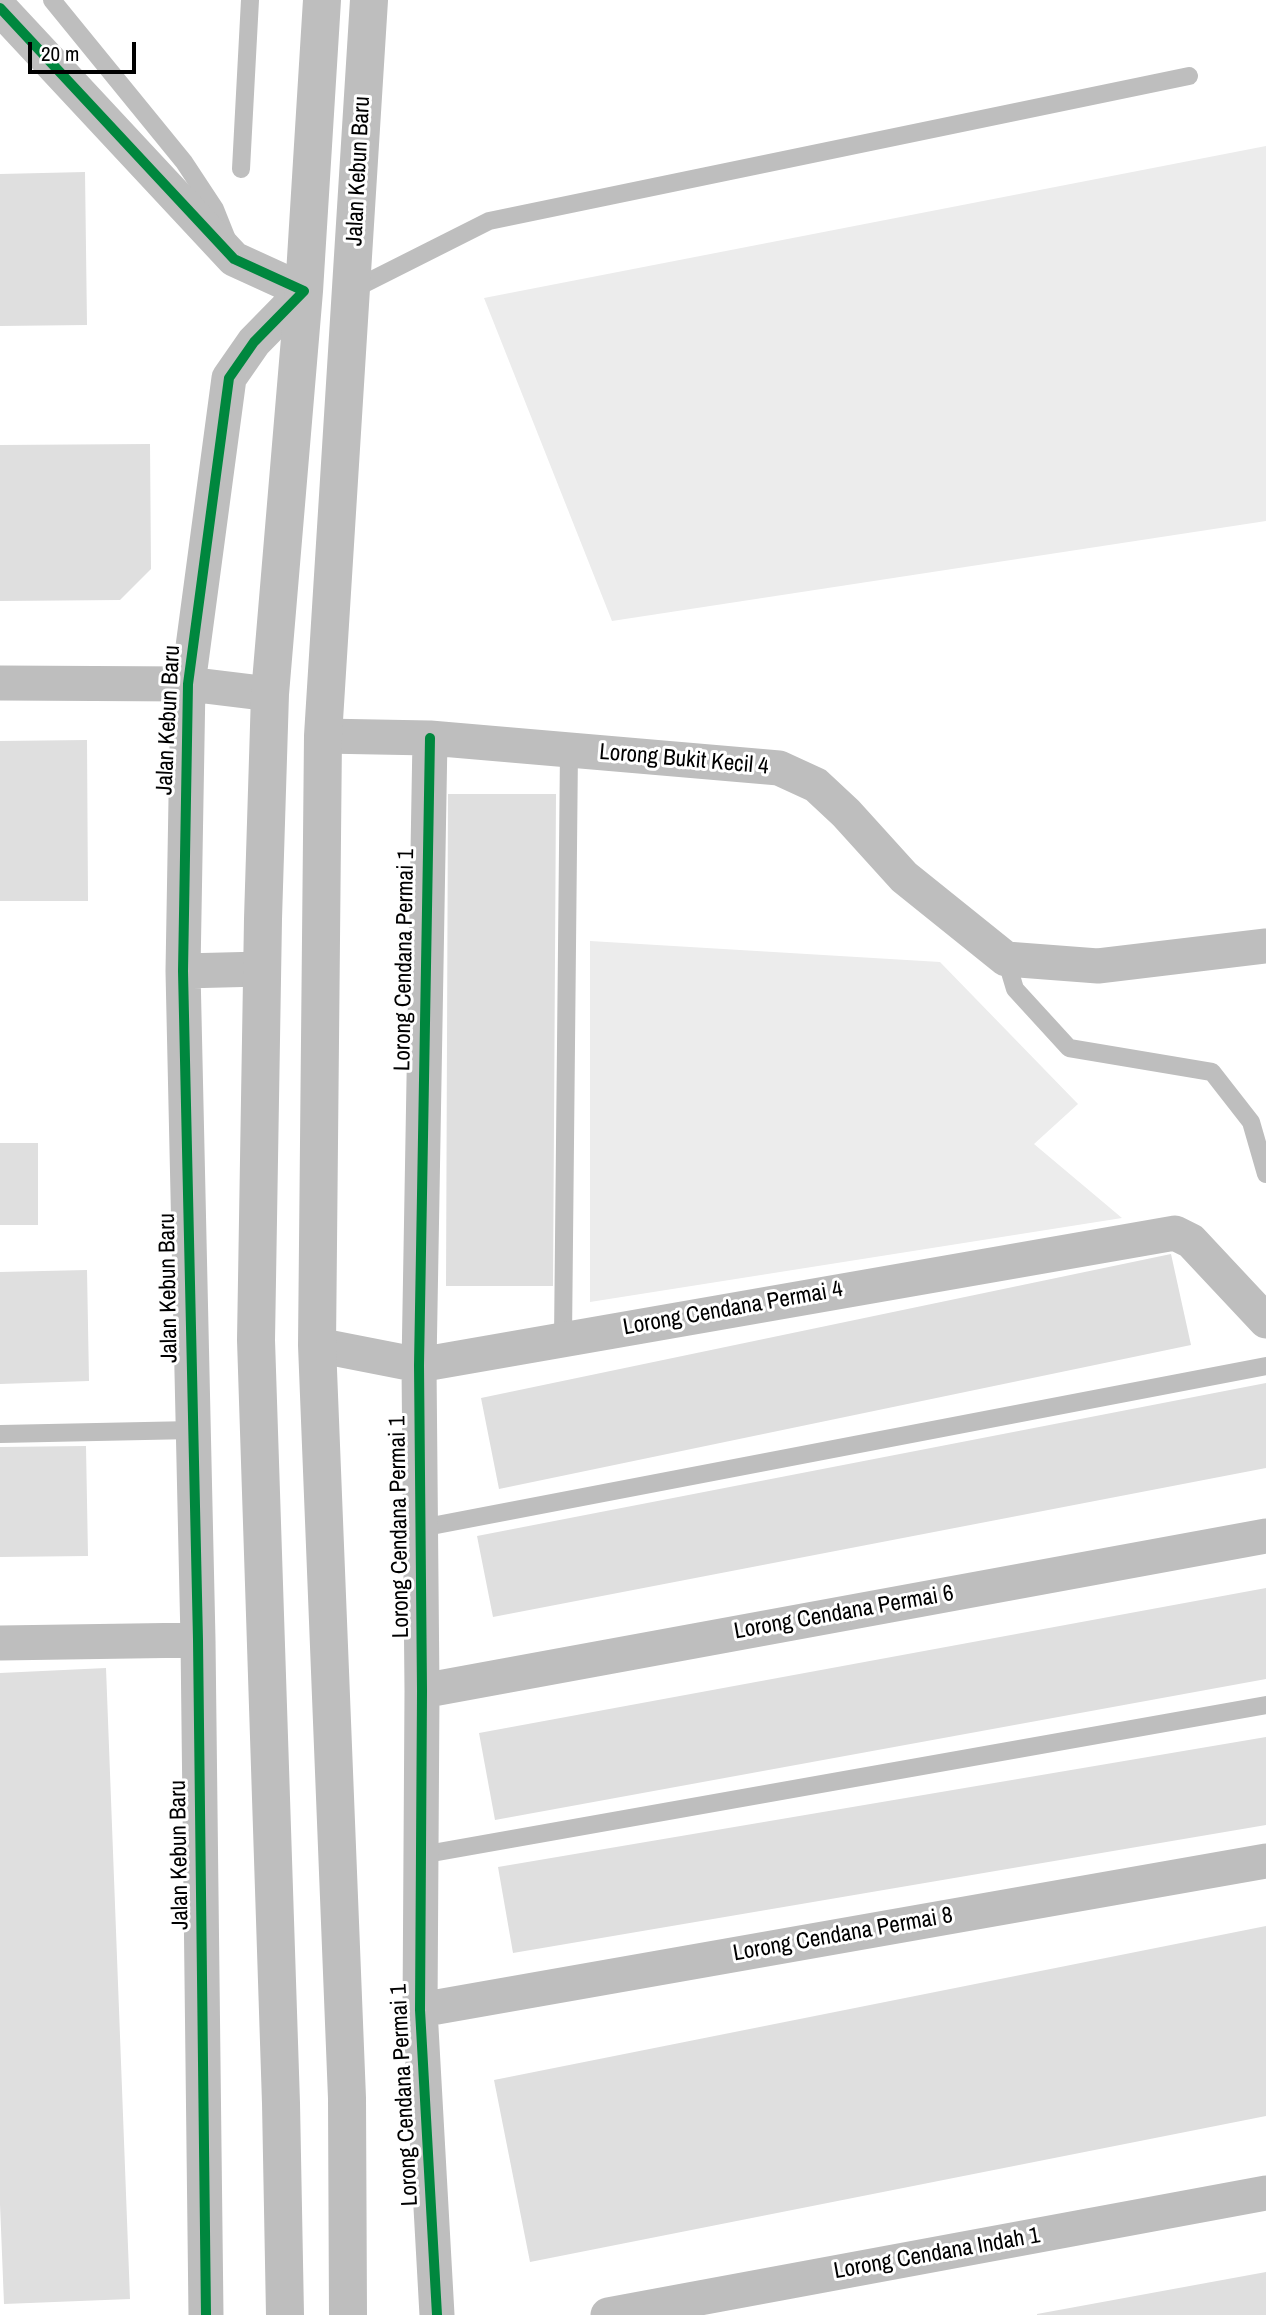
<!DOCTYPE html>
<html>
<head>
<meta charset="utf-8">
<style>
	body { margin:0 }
	#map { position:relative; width:1266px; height:2315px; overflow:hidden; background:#fff; font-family:"Archivo Narrow",sans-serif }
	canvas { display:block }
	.scale { position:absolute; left:28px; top:42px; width:108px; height:32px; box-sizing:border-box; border:4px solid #000; border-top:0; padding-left:9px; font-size:21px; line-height:24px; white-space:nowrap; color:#000; -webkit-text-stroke:5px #fff; paint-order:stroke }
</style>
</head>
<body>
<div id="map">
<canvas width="1266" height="2315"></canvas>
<div class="scale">20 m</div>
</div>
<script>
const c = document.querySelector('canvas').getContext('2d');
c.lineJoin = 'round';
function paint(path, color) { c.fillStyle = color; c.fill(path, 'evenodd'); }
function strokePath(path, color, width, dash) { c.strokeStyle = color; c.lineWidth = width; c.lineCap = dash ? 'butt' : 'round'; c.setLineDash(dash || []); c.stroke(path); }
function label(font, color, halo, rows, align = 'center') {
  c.font = font + ' "Archivo Narrow",sans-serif'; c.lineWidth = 6; c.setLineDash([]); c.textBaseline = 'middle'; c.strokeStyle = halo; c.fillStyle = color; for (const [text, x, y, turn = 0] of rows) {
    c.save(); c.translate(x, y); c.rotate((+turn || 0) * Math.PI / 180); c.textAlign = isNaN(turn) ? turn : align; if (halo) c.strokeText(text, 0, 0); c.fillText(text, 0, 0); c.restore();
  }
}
const green = new Path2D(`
	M1266,146V521L612,621L484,298Z
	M590,941L940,962L1078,1104L1034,1144L1122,1218L590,1302Z`);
const building = new Path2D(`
	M85,172L87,325L0,326V174Z
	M150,444L151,569L120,600L0,601V445Z
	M87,740L88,901H0V741Z
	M448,794H556L553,1286H446Z
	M0,1143H38V1225H0Z
	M1171,1254L1191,1345L499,1489L481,1398Z
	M87,1270L89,1381L0,1384V1272Z
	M1266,1383V1468L493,1617L477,1536Z
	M86,1446L88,1556L0,1557V1447Z
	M1266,1588V1679L495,1820L479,1733Z
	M106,1668L130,2299L4,2304L0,2204V1673Z
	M1266,1737V1825L513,1953L498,1867Z
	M1266,1926V2116L530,2262L494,2080Z
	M1266,2272V2315H1037V2314Z`);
const service = new Path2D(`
	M52,0L184,162L215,209L227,239
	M241,169L250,0
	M352,290L489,221L1189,76
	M1006,959L1015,989L1069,1048L1212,1072L1251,1122L1266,1174
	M563,1338L569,750
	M0,1434L193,1430
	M421,1528L1266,1366
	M421,1855L1266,1705`);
const minor = new Path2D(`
	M0,8L234,259L304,291L254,342L229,378L188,684L183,971L198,1640L206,2315
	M0,683L188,684L270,694
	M323,736L430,738L779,768L816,785L846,813L904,877L1006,959L1098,966L1266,946
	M430,738L419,1365L422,1691L420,2010L437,2315
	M183,971L262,969
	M317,1345L419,1365L1175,1233L1191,1241L1266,1321
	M0,1643L198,1640
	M422,1691L1266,1536
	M420,2010L1266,1861
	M608,2315L1266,2193`);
const tertiary = new Path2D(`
	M285,2315L281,2103L256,1340L263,919L270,694L304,291L322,0
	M348,2315L347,2098L317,1345L323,736L369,0`);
const cycleway = new Path2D(`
	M0,8L234,259L304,291L254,342L229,378L188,684L183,971L198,1640L206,2315
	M430,738L419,1365L422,1691L420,2010L437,2315`);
const streetNames = [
	["Jalan Kebun Baru",359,171,-87],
	["Jalan Kebun Baru",169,720,-87],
	["Lorong Bukit Kecil 4",684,760,5],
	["Lorong Cendana Permai 1",405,960,-89],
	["Jalan Kebun Baru",169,1288,-91],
	["Lorong Cendana Permai 4",733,1309,-10],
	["Lorong Cendana Permai 1",400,1527,-91],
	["Lorong Cendana Permai 6",844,1613,-10],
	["Jalan Kebun Baru",180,1855,-91],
	["Lorong Cendana Permai 8",843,1935,-10],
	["Lorong Cendana Permai 1",405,2095,-93],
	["Lorong Cendana Indah 1",937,2254,-10]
];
paint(green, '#ececec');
paint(building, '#dfdfdf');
strokePath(service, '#bebebe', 18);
strokePath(minor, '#bebebe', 35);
strokePath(tertiary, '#bebebe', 38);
strokePath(cycleway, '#00873e', 10);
label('23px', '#000', '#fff', streetNames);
</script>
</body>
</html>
